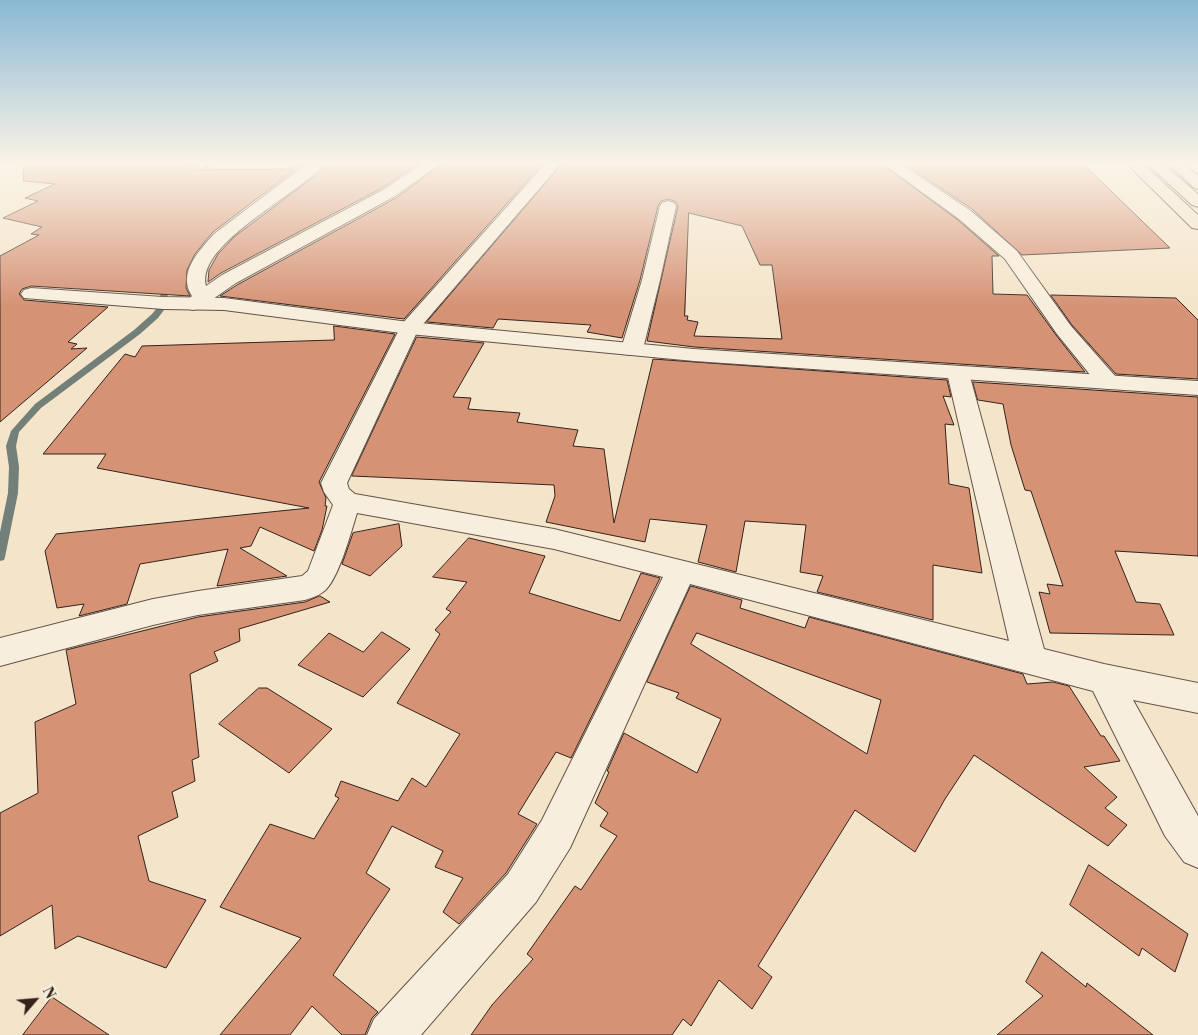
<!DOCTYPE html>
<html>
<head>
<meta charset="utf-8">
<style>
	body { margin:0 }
	#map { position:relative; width:1198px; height:1035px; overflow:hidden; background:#f4e5ca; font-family:"Libre Bodoni",serif }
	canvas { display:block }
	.north { position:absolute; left:10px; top:975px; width:50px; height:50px; -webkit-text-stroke:4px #f8eedd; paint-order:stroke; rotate:63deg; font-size:14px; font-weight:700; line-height:20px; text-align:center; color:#33221b }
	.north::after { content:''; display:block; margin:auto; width:18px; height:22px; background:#33221b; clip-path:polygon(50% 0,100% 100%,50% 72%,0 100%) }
</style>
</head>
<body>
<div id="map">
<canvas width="1198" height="1035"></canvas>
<div class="north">N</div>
</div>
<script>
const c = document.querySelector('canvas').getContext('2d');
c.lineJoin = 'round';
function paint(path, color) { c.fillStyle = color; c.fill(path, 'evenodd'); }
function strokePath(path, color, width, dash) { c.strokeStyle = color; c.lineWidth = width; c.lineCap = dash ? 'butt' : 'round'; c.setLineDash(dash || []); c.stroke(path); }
const stream = new Path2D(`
	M207,162H212L199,181H195L194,180Z
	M160,281L163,283L170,302L158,318L140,334L41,408L19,432L16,446L19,467L18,493L5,557L4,560L0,561V532L8,493L9,467L6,446L11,431L35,404L134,330L152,314L162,302L157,283Z`);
const building = new Path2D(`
	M24,162H187L185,165L200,164L196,170L291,169V162H305L213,232L207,239L195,254L187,270L186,288L190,296L31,286L22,289L19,294L24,300L108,307L68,342L77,344L71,349L87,348L0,422V256L39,235L31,234L42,227L3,218L38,201L25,198L55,184L24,181Z
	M328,162H421L382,188L221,273L208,282L209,270L218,254L234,237L315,176Z
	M445,162H544L404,319L220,296L237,285L396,198Z
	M564,162H879L958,220L999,256H992L993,294L1027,295L1056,335L1085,372L694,347L647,341L678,206L676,202L669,199L661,201L658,206L640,280L622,338L587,332L591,325L498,319L493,328L427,322ZM689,213L742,226L760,265H772L782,339L694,336L698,322L687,320L688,316H685Z
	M902,162H1081L1170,248L1022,255L972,209Z
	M1051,295L1176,298L1198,320V379L1116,374L1072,325Z
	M334,326L395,334L319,482L326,498L325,506H327L322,530L314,551L260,527L251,546L240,548L287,576L217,586L228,549L140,564L127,604L79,616L84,604L57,608L45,551L56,534L309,508L97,468L106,454H43L125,354L135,357L142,346L334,340Z
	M417,337L484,343L453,397L471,398L468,409L520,413L517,422L578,430L573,446L604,449L614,523L653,359L947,380L951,397L943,396L954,425L945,424L949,484L969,488L982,573L933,565V620L817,592L823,576L800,572L806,525L745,521L736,572L698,562L707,525L650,519L645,542L546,522L555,496L554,485L352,476Z
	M973,382L1198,397V556L1115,551L1136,602L1160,604L1174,635L1050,633L1039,592L1050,594L1047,584L1063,586L1031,491L1025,490L1011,445L1003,404L978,400Z
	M399,524L402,546L370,576L342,564L353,533Z
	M469,538L545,556L529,593L620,621L641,573L660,578L571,758L556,752L518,814L537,824L506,873L459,924L443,912L463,878L435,867L443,851L392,826L366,873L390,889L333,975L378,1012L372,1018L365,1035H342L312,1006L290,1035H220L301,938L220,907L270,824L314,839L339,798L335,796L341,781L398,801L412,778L426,787L460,734L397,703L440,634L435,630L451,612L446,609L467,582L433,577Z
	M691,586L742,600L740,608L805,628L809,617L1023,674L1027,684L1053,682L1069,686L1101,736H1104L1120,761L1084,767L1117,797L1105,808L1127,825L1108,846L974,755L945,799L915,852L855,810L758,966L772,977L752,1009L719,980L691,1026L683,1019L672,1035H471L492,1005L533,959L527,954L575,886L581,890L617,836L600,826L608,813L595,803L609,772L607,771L624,733L697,773L721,719L676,698L679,693L647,682ZM697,633L881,700L867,754L691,644Z
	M320,596L330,602L239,629L240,641L214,652L218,661L190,674L199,757L192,760L195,781L172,792L178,817L138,836L149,881L206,900L166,968L78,936L55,949L52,905L0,936V813L38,793L35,722L76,704L66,650L198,617L305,602Z
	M382,632L410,649L363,697L298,665L329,633L363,652Z
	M259,688H267L332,729L289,773L219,724Z
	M1089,865L1188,934L1175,972L1142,948L1139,956L1070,905Z
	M1042,952L1086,987L1087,983L1153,1035H997L1043,996L1026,982Z
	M52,997L109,1035H23Z`);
const minor = new Path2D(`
	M309,162H326C303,193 195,243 206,286L222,275L383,190L425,162H443L395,196L236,283L200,308L193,310L186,308L183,304L192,296C177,273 199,251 214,234Z
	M547,162H562L418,330L347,483L349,489L355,494L554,529L1009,641L947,373L950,368L958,366L966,368L969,373L1044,649L1104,664L1198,683V713L1133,700L1198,816V868L1184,862L1165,836L1093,691L690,584L570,848L536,902L421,1035H367L374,1019L508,874L542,820L663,577L554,549L357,513C351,532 338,582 323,592C318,596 311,598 305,600L198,615L153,625L0,666V638L153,599L198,591L302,576L308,571L333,505L324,492L321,483L402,324Z
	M881,162H898L971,211L1017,251L1071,326L1116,377L1119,382L1116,387L1108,389L1100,387L1057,334L1005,259L959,219Z
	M668,201L674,203L676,206L660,280L643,349L640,354L632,355L624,354L621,349L642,280L660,206L662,203Z`);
const tertiary = new Path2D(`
	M31,288L163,297L224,298L409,322L694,349L1198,381V395L694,361L409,334L224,310L163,309L24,298L21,294L24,290Z`);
const primary = new Path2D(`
	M1125,162H1141L1198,215V229L1192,228Z
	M1167,162H1183L1198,176V189L1193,187Z`);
const trunk = new Path2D(`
	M1145,162H1161L1198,194V207L1192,205Z`);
paint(stream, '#728079');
paint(building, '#d59275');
strokePath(building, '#33221b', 1);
strokePath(minor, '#635347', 2);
strokePath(tertiary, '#635347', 2);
strokePath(primary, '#33221b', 2);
strokePath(trunk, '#33221b', 2);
paint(minor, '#f8eedd');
paint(tertiary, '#f8eedd');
paint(primary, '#f4e5ca');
paint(trunk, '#f4e5ca');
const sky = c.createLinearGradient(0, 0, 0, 307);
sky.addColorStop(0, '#89b8d4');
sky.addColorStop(0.53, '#faf3e7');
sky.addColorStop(1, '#faf3e700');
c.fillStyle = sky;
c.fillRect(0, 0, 1198, 307);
</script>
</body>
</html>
